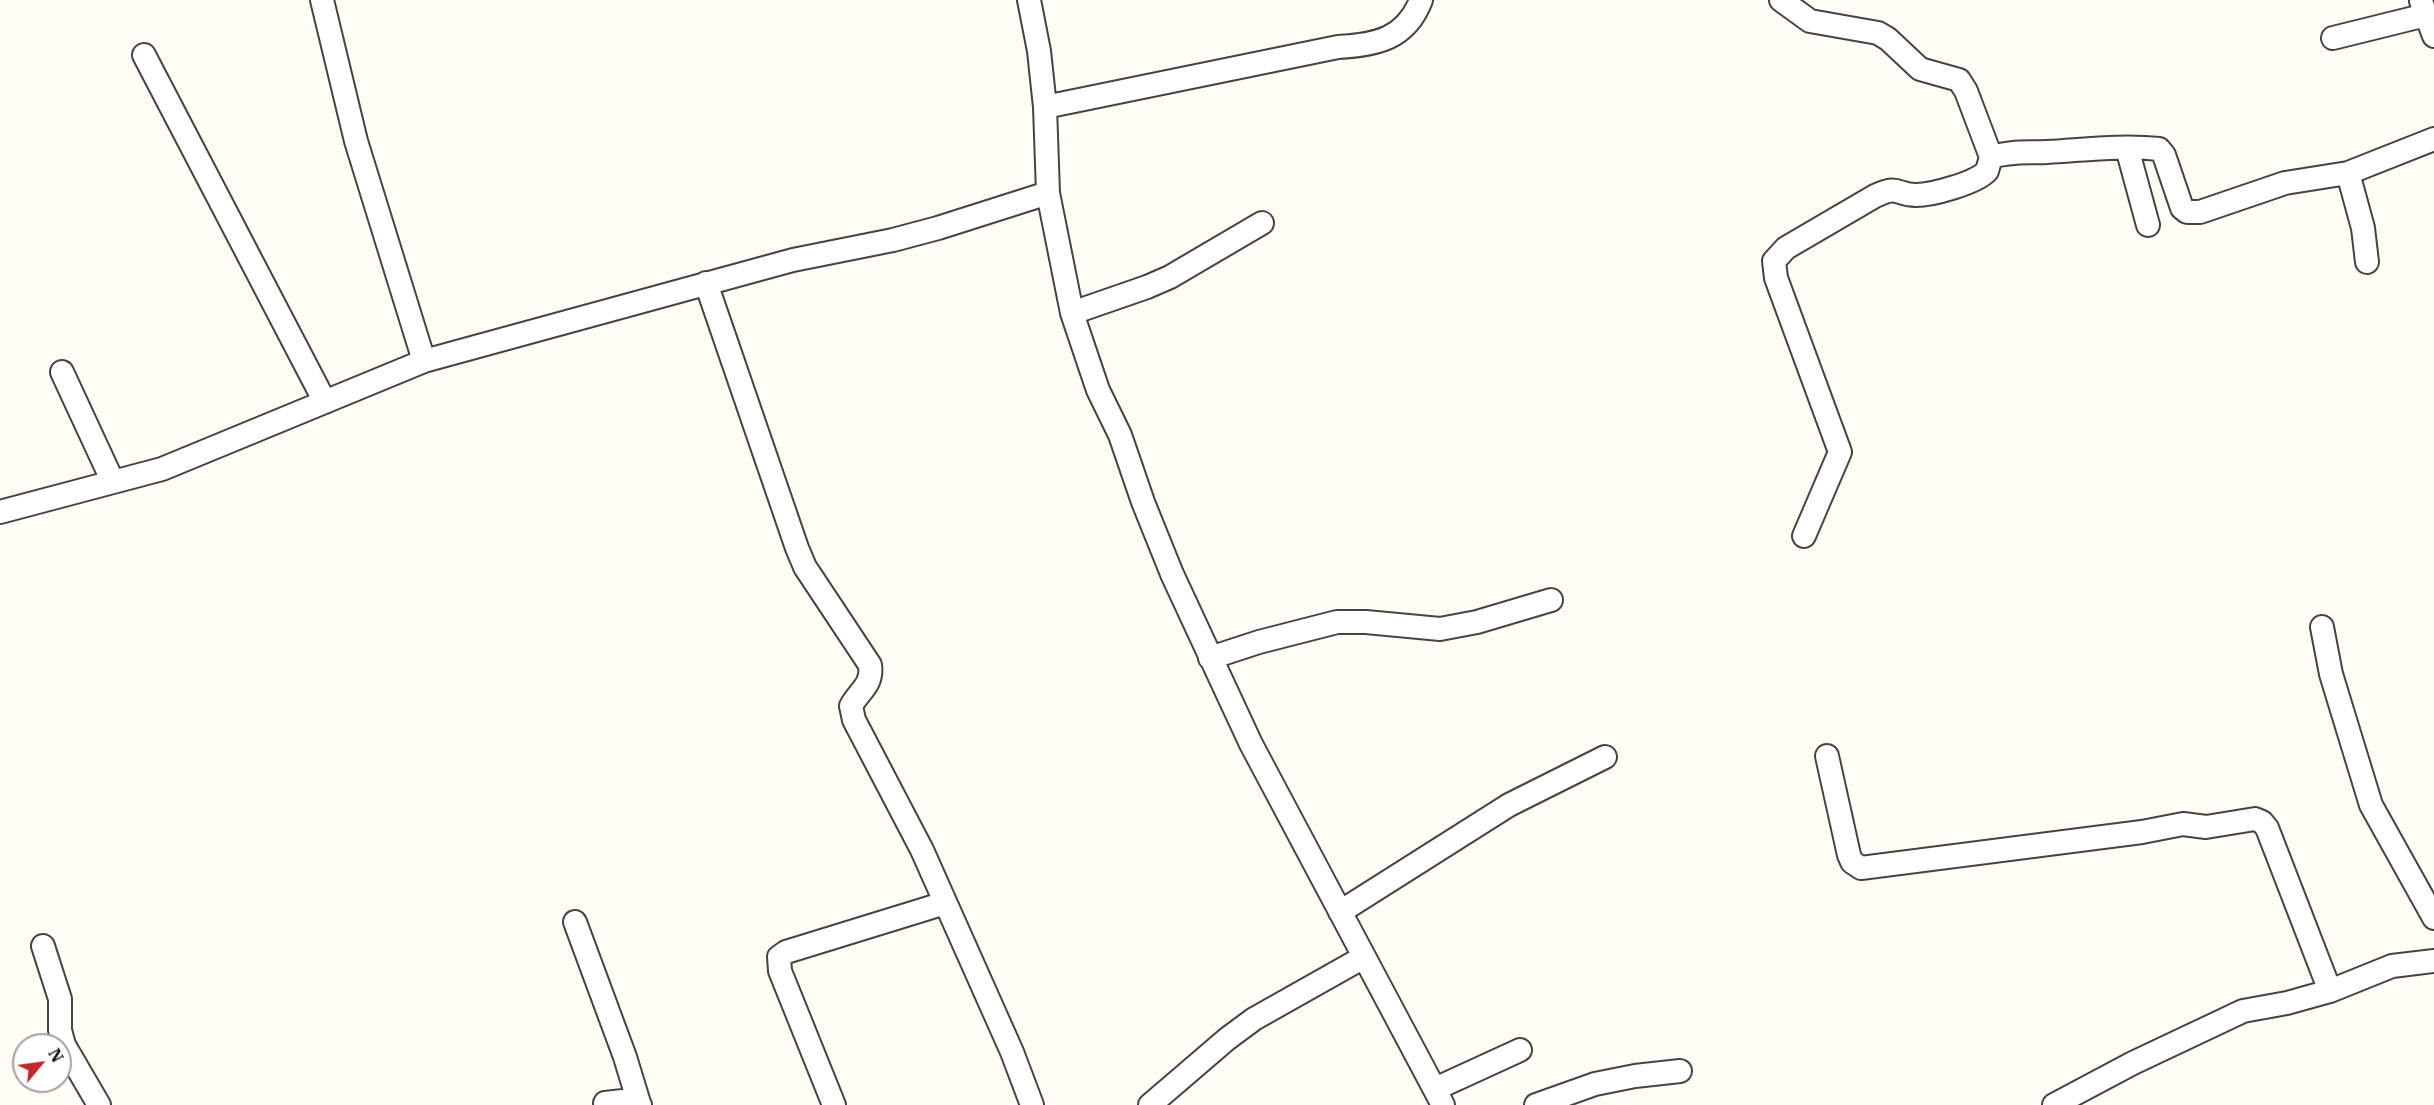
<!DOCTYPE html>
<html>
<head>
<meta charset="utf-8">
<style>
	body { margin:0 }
	#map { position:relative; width:2434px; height:1105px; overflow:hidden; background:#fffdf5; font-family:"IBM Plex Serif",serif }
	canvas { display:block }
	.north { position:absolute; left:12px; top:1033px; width:60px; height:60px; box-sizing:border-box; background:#fff; border:2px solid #a0a0a0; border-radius:50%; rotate:61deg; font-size:16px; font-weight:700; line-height:24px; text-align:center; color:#111 }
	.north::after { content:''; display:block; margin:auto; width:21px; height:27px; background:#c4262e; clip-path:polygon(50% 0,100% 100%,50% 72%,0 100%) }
</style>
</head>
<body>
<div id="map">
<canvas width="2434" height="1105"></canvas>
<div class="north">N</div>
</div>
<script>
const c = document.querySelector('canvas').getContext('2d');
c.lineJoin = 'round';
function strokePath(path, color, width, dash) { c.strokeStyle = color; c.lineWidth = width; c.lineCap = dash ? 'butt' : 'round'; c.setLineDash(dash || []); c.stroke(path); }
const minor = new Path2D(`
	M322,0L356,141L424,361
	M1781,0L1810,21L1878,33L1888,39L1920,69L1959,80L1966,91L1991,157C2010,151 2027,153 2047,152C2084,150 2122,145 2159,149L2164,155L2182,208L2187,212H2200L2285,183L2348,173L2434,139
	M2421,1L2434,36
	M2333,38L2426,15
	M144,55L325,402
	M1045,107L1338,47C1376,45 1406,39 1421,0
	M2127,148L2148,225
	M2348,173L2363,228L2367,262
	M1048,193L1072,313L1098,390L1120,435L1143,502L1172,574L1251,744L1443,1105
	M706,283L797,548L805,567L870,665C873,685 859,691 851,706L854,720L922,850L1012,1052L1032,1105
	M1072,313L1147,287L1170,277L1262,223
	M62,372L113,482
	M0,512L162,469L424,361L793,260L893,240L938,228L1048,193L1045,107L1039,51L1029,0
	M1804,536L1840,452L1776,278L1774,261L1786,248L1875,196C1900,184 1895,195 1916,195C1932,195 1976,183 1987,171L1991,157
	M2322,627L2331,674L2371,805L2434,918
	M1210,658L1259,642L1337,622H1366L1440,629L1477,622L1551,600
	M1827,756L1849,855L1852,862L1861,868L2142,832L2183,824L2206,827L2255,819L2262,822L2267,828L2330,991
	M1340,912L1509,805L1605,757
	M575,922L625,1057L639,1103
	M43,946L60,999V1030L64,1045L99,1105
	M1435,1089L1520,1050
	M605,1103L632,1100L640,1105
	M834,1105L780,971L779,957L786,952L945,903
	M1150,1105L1227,1039L1254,1019L1364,957
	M1536,1105L1595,1084L1635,1076L1680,1071
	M2054,1105L2133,1063L2243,1011L2287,1003L2330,991L2392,966L2434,961`);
strokePath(minor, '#444', 26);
strokePath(minor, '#fff', 22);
</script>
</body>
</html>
